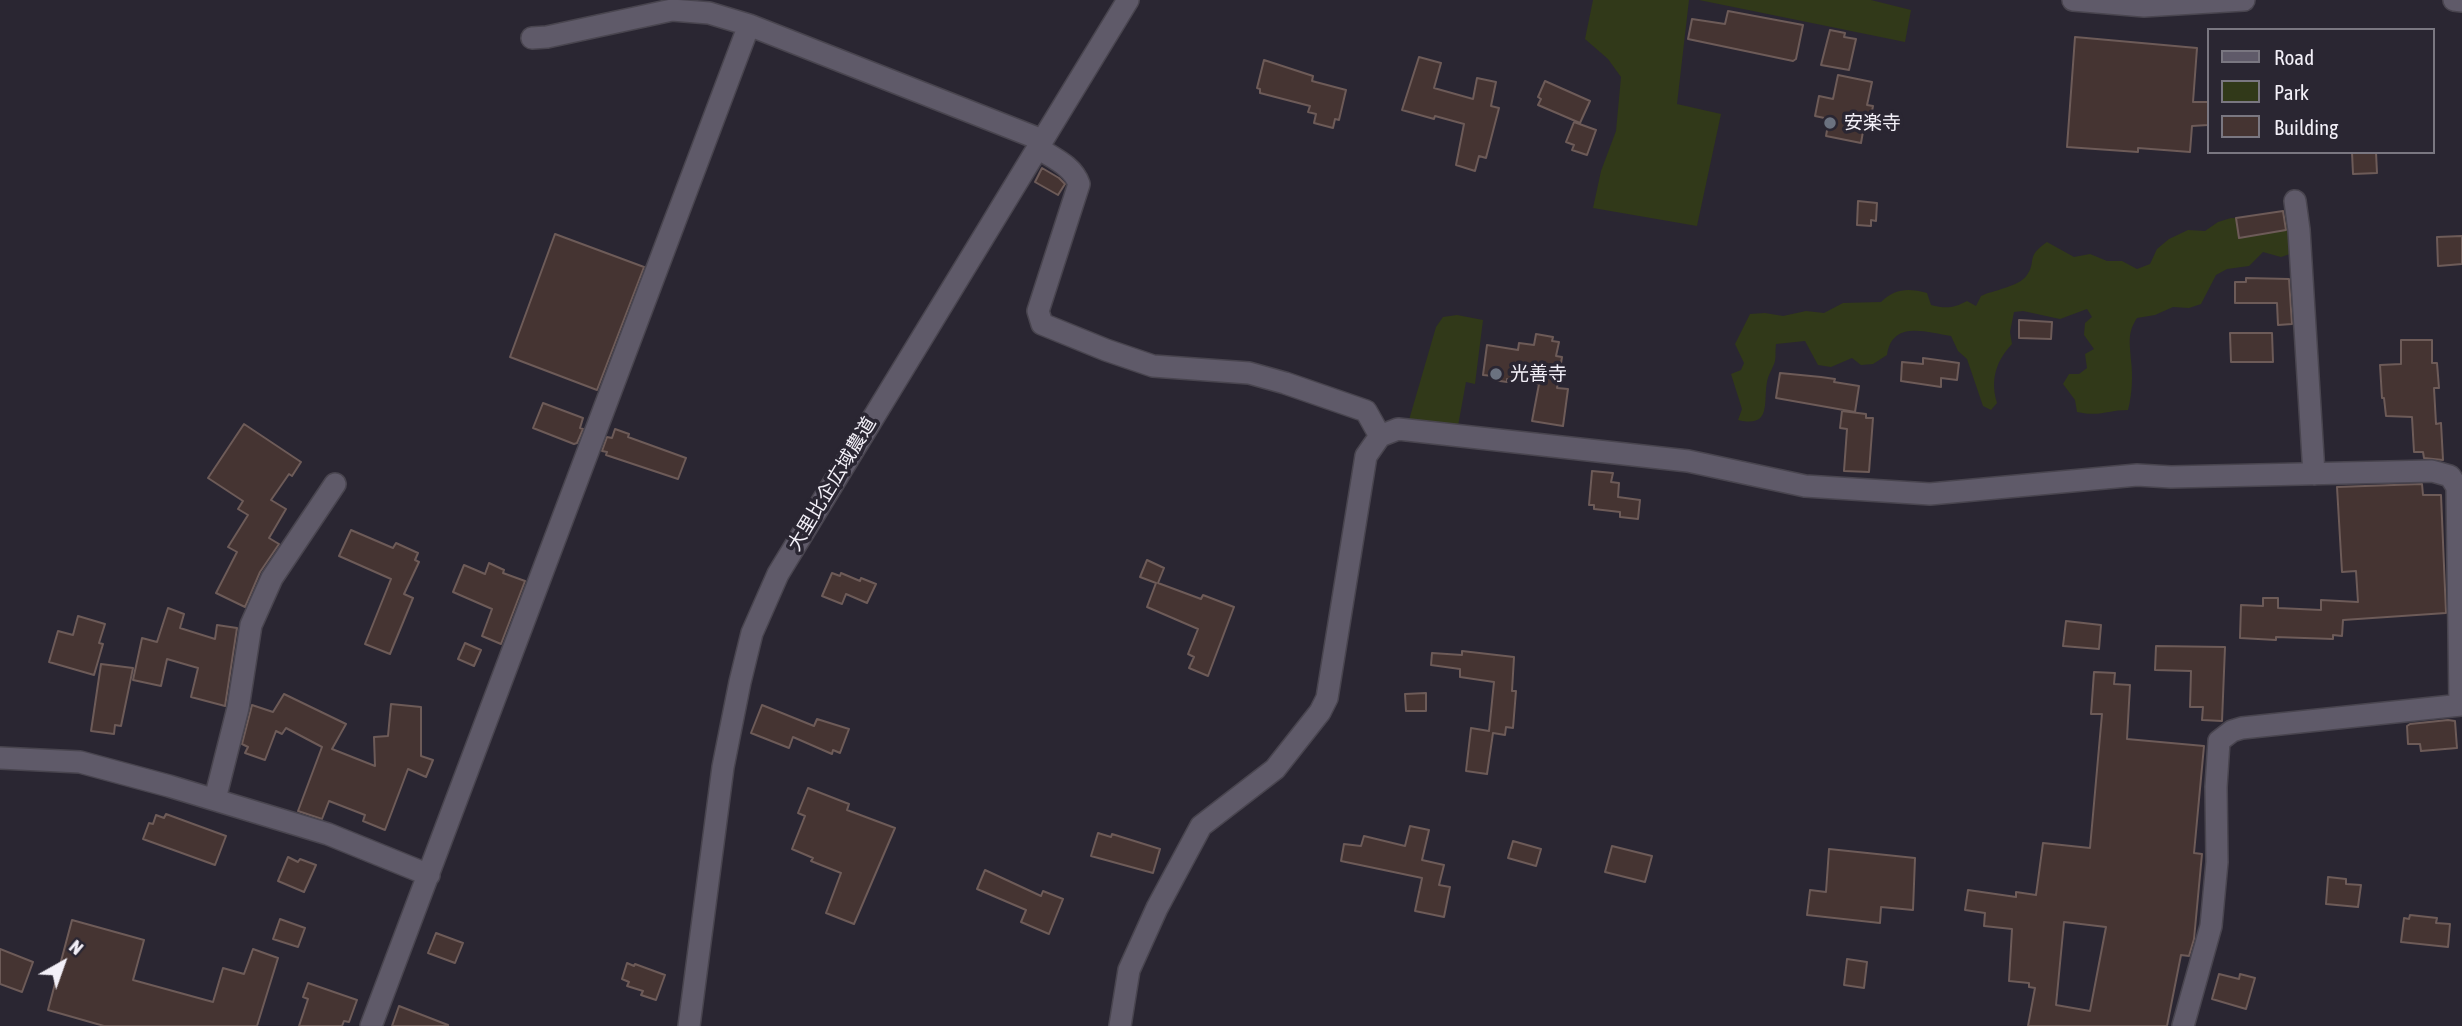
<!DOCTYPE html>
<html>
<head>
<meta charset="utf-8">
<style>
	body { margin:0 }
	#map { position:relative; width:2462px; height:1026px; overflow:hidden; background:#2a2632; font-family:"Asap Condensed",sans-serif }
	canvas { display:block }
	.legend { position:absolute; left:2207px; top:28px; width:228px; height:126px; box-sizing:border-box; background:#2a2632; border:2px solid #7a7781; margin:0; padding:9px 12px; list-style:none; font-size:21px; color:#f3f0f8 }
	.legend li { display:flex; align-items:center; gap:14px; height:35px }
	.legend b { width:35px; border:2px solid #7a7781 }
	.north { position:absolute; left:28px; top:928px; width:70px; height:70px; -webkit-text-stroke:5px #2a2632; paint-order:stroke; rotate:40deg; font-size:19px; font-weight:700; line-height:28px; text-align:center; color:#f3f0f8 }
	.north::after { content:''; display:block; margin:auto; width:24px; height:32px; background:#f3f0f8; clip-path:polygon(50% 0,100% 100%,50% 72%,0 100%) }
</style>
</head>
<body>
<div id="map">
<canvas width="2462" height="1026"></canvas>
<ul class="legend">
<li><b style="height:9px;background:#5f5a69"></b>Road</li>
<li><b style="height:19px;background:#313919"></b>Park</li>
<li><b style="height:19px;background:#453432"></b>Building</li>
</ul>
<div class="north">N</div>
</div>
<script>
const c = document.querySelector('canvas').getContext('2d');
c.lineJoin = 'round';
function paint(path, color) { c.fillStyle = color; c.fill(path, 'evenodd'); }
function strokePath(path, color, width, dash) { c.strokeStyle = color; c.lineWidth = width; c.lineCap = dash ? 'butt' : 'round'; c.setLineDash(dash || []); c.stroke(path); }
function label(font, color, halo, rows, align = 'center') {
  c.font = font + ' "Asap Condensed","Noto Sans JP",sans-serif'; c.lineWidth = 7; c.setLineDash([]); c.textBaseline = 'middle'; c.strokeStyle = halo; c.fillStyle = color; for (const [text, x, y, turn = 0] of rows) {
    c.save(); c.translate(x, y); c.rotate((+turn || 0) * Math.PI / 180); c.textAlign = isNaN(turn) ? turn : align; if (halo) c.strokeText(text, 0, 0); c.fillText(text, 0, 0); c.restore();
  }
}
const green = new Path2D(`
	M1593,0H1689L1677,104L1721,114L1697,226L1593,208L1601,171L1616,131L1621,77L1608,59L1585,39Z
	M1699,0H1871L1911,10L1905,42Z
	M2231,218L2284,220L2290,224V254L2281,257L2263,252L2249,266L2227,269L2216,275L2201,304L2189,308L2173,307L2155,315L2137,318C2127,333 2130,343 2131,360C2133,377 2132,394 2128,410C2107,410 2101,417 2077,412L2075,400L2063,384L2069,374H2079L2087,368L2085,354L2094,349L2084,335L2085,323L2092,317L2087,309L2060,319L2023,311L2014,312L2010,332L2012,344C1996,361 1990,380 1997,403L1991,410L1983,406L1967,359L1958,351L1951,336C1926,332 1892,320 1887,355L1873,364L1861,365L1852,358L1831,367L1818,365L1805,341L1776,344C1775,350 1776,356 1775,361C1773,368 1768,375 1767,382C1763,403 1772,428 1738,420L1742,409L1731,374L1741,370L1744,363L1735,344L1750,314L1765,313L1783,316L1806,311L1824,313L1843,303L1881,302C1895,288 1909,288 1927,293L1931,305C1946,309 1954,308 1967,301L1976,306L1981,296C1993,290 2019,287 2027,275C2037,261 2025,257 2047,242L2074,257L2090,254L2107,261H2122L2137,269L2150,264L2157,249L2169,239L2188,230L2205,231L2218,222Z
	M1457,315L1483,320L1475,384L1466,382L1458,426L1409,420L1436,327L1443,317Z`);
const building = new Path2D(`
	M1728,11L1803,25L1796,59L1793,61L1688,39L1692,19L1725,24Z
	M1830,30L1845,33L1844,37L1856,39L1849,70L1821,65Z
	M2075,37L2197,48L2193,102H2208V125L2192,126L2190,152L2138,148V152L2067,147Z
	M1419,57L1441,63L1434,88L1473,99L1477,78L1496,82L1491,106L1499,108L1486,158L1479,156L1475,171L1456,165L1464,124L1435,116L1434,119L1402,110Z
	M1264,60L1313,76L1312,81L1346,90L1339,120L1335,119L1333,128L1314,123L1316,114L1308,112L1310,106L1260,93V89L1257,88Z
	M1838,75L1872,82L1867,105L1873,106L1869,127L1864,126L1861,143L1826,136L1829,119L1815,116L1819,96L1833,99Z
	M1545,81L1590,101L1580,123L1538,105L1541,99L1538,97Z
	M1574,122L1596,130L1587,155L1572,150L1574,145L1566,142Z
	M2352,152H2376L2377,173L2353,174Z
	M1042,168L1059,178L1065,184L1058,195L1035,182Z
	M1858,201L1877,203L1876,221L1871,220V226L1857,225Z
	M2283,211L2286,230L2239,238L2236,218Z
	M555,234L644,267L597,390L510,357Z
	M2462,236V264L2438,266L2437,237Z
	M2246,278L2289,279L2292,324L2278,325L2277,303H2235V282H2246Z
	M2019,320L2052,322L2051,339L2019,338Z
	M2230,333H2272L2273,362H2231Z
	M1536,334L1553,337L1552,341L1559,342L1556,356L1562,357L1557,388L1568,389L1563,426L1532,421L1539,384L1507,379V382L1493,380V376L1483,375L1487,345L1518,350L1519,343L1534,345Z
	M2401,340H2432V363H2437L2439,388H2434L2436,424L2441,423L2443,460L2424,458L2423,452H2414L2412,417L2386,416L2384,398H2382L2380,365L2401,364Z
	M1923,358L1959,363L1957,380L1941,378V387L1901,381L1902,362L1923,364Z
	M1780,373L1821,377L1835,379L1834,382L1859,386L1855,412L1776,398Z
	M543,403L583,418L580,428L583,429L577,443L574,444L533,428Z
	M1842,411L1866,414V418H1873L1869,472L1844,471L1847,429L1840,428Z
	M244,424L301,462L292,476L289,474L271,500L286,509L269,538L279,544L260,572L245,607L216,593L237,552L228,547L248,515L238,509L243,501L208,478Z
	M615,429L629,434L628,437L686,458L678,479L606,455L607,452L602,451L607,437L612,438Z
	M1592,471L1613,473L1611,482L1619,483L1618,497L1640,500L1638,519L1620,517V512L1594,509V505H1589Z
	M2422,484L2423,495H2441L2446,613L2343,620L2342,636L2333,635V639L2276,637V640L2240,638L2241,605L2263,606V598H2278V608L2321,610V600L2358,602L2356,571L2342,572L2337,487Z
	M351,530L393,548L396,543L418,553L415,560L419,562L404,594L413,598L390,654L365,644L391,579L339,556Z
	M1147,560L1164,568L1158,583L1201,599L1203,595L1234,607L1208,676L1189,668L1194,657L1188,654L1198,629L1147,607L1156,583L1140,577Z
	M489,563L504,570L503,573L525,581L501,644L482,636L492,609L453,592L464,565L485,574Z
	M832,573L840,576L841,573L860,581L861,578L876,584L867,603L846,594L842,604L822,596Z
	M168,608L184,614L180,628L215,639L217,625L237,628L225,706L191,697L198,668L167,659L161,686L133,680L142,638L157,642Z
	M78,616L105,624L99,643L103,644L94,675L49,662L58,631L73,635Z
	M2066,621L2101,625L2099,649L2063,646Z
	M465,643L481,650L474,666L458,659Z
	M2156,646L2225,647L2222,721L2202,720L2203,707H2190L2191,671L2155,670Z
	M1462,651L1514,657L1512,691H1516L1513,728L1506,727L1505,735L1493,733L1487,774L1466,771L1471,728L1489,731L1494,682L1460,677V669L1431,665L1432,653L1462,655Z
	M101,664L133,668L121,726L115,725L114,734L91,731Z
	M2094,672L2115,673L2114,684L2130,685L2127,739L2204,746L2194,853L2202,854L2194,939L2189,956L2181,955L2167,1026H2028L2035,988L2029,987V983L2009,981L2012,929L1984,926L1985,913L1965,910L1968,890L2016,897V892L2036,895L2043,843L2090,848L2102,714H2091ZM2064,922L2106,927L2090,1011L2056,1005Z
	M1426,693V711H1406L1405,694Z
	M284,694L346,724L332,749L375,766L374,737L388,736L391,704L421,707V756L433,760L426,777L408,769L385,830L363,821L365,815L329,801L322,819L298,811L322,747L286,728L282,734L276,731L265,760L245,753L248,747L242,744L252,705L273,712Z
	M762,705L814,726L817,719L849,729L840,753L833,750L832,754L793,737L789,748L751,733Z
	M2448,720L2455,721L2457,748L2421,751L2420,744H2408L2407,726L2410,724Z
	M808,788L849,804L847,810L895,828L854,924L826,913L841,873L811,861L813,858L792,849L805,816L798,813Z
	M166,814L226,836L215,865L143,839L149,823L153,824L156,815L164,818Z
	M1410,826L1429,830L1422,860L1444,865L1439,885L1450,887L1444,917L1415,911L1422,878L1341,861L1344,844L1361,846L1364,836L1405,846Z
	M1098,833L1111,837L1112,834L1160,849L1153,873L1091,856Z
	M1513,841L1541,849L1536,866L1508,858Z
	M1612,846L1652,856L1645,882L1605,872Z
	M1829,849L1915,858L1913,910L1881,907L1880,923L1807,915L1810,890L1826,892Z
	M288,857L298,862L300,859L316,865L304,892L278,881Z
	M985,870L1041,896L1043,891L1063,899L1049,934L1021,922L1026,910L977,889Z
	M2328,877L2346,879V884L2361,885L2358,907L2326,904Z
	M2410,915L2437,918L2436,923L2450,924L2448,947L2401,942L2404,918L2409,919Z
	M280,919L305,928L298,947L273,939Z
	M72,920L144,940L133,980L213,1002L223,968L244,974L253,949L278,958L257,1026H104L48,1010Z
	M436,933L463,943L455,963L428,953Z
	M0,949L33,962L22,992L0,984Z
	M1847,959L1867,962L1864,988L1844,985Z
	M627,963L634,966L635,964L665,975L656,1000L641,995L643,991L627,986L629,982L622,979Z
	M2219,974L2239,979L2240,974L2255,978L2246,1009L2212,999Z
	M308,983L357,1000L349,1022L344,1021L342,1026H299L308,999L303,997Z
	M399,1006L448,1025V1026H392Z`);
const minor = new Path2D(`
	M2073,0L2144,6L2244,0
	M2454,0L2462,1
	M532,38L547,37L672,10L709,13L749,25L1042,140
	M1038,148C1053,158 1073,166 1079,184L1038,311L1042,324L1106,350L1153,366L1249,373L1285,383L1366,411L1380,436
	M2295,201L2299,230L2314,474
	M0,758L80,762L169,786L328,834L429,875
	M215,799L238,708L251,625L272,578L335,484
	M371,1026L749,25
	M689,1026L723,767L740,682L752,633L778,574L1128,0
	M1120,1026L1129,970L1157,908L1201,826L1275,769L1320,712L1327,698L1366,456L1380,436L1398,429L1688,461L1805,486L1930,494L2137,475L2171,477L2432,471L2450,476L2457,487L2460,705
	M2183,1026L2211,926L2217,862L2216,787L2219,741L2232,731L2242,728L2462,705`);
const markers = [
	[1830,123,7,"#6b7280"],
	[1496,374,7,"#6b7280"]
];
const poiNames = [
	["安楽寺",1844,123],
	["光善寺",1510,374]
];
const streetNames = [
	["大里比企広域農道",832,484,-59]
];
paint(green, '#313919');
paint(building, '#453432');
strokePath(building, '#6d5b58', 2);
strokePath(minor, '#49454f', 24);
strokePath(minor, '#5f5a69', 21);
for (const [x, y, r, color] of markers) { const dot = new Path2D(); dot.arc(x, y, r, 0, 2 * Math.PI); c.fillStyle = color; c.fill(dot); strokePath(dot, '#2a2632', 2.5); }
label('19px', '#f3f0f8', '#2a2632', poiNames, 'left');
label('19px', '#f3f0f8', '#2a2632', streetNames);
</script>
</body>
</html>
